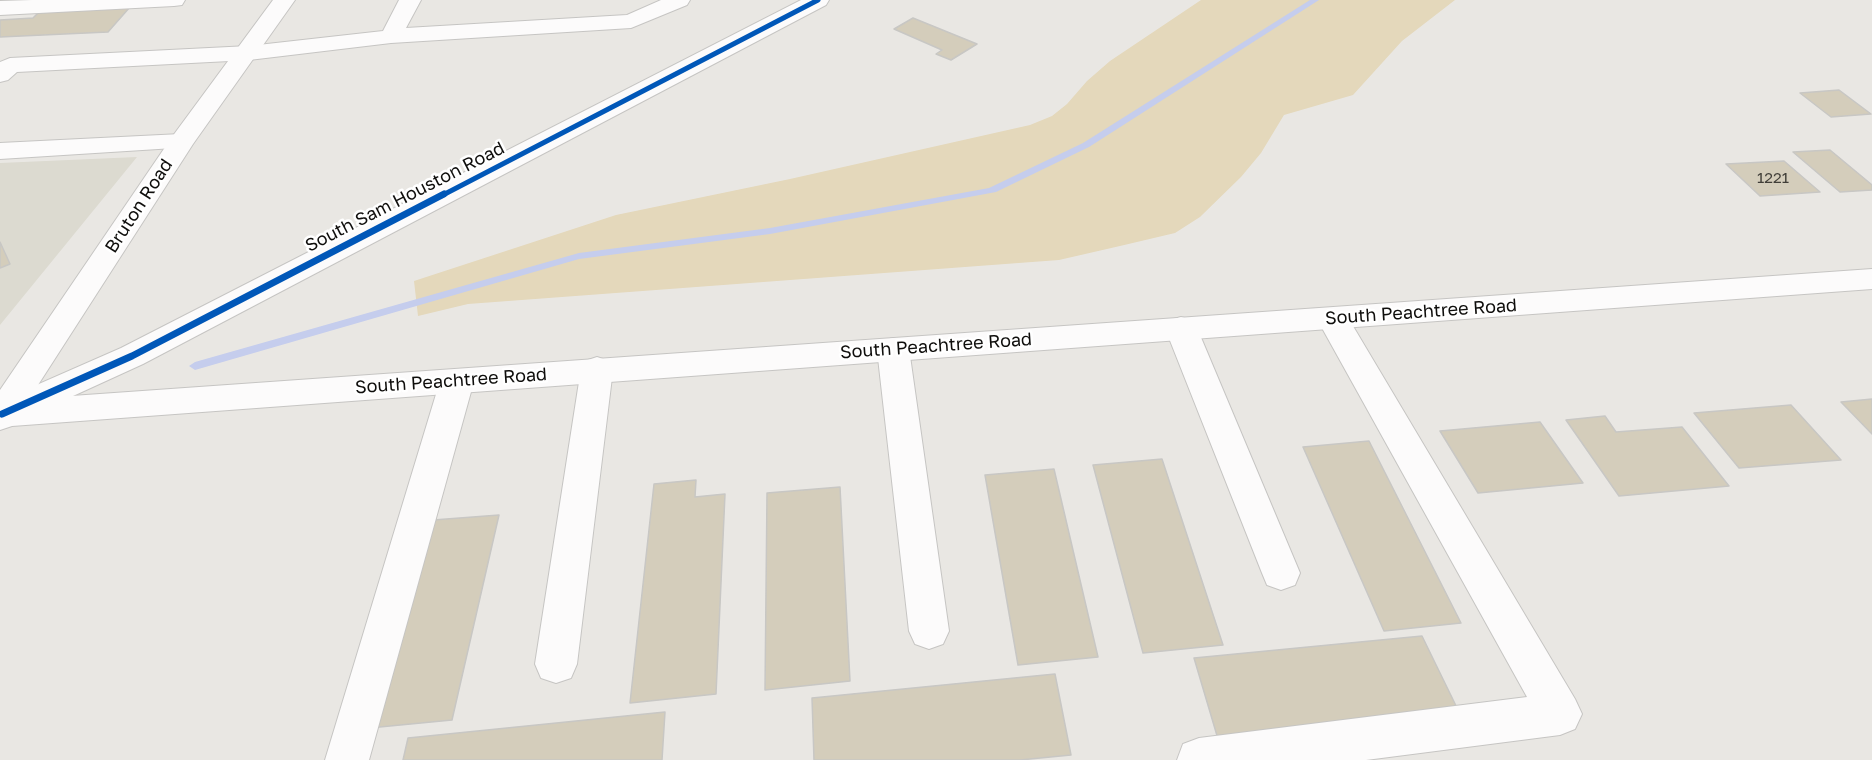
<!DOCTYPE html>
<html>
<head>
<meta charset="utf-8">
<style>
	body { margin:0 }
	canvas { display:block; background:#e9e7e3 }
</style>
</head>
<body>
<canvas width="1872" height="760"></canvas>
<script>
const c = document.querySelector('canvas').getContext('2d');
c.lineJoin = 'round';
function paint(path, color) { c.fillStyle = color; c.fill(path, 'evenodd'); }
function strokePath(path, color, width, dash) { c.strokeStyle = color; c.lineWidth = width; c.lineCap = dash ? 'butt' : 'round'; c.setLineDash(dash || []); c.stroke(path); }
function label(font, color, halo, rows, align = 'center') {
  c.font = font + ' "Golos Text",sans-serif'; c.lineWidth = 5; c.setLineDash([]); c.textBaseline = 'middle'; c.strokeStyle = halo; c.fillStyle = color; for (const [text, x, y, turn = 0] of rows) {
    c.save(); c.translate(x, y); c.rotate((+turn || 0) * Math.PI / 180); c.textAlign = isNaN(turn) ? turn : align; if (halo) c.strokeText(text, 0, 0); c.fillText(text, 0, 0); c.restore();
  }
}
const built = new Path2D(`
	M137,157L0,325V163Z`);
const green = new Path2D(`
	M1201,0H1455L1402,41L1353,95L1284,115L1261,153L1241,177L1200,217L1175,233L1120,246L1059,260L468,304L418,316L414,281L616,215L790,179L1030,125L1052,116L1067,104L1087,81L1110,61Z`);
const stream = new Path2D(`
	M1310,0H1319L1089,147L996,192L770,234L579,259L195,370L189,366L195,362L579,253L770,228L989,188L1083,143Z`);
const building = new Path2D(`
	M130,7L108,32L0,37V20L33,18L40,11Z
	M913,18L977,44L951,60L936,54L942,50L894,29Z
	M1839,90L1871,114L1831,117L1800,93Z
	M1830,150L1872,185V190L1840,192L1793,152Z
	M1784,161L1820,192L1760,196L1726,164Z
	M0,242L10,264L0,268Z
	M1872,399V434L1841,402Z
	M1791,405L1841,460L1739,468L1694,413Z
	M1605,416L1616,432L1682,427L1729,486L1619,496L1566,420Z
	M1540,422L1583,483L1478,493L1440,431Z
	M1369,441L1461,623L1384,631L1303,447Z
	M1162,459L1223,645L1143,653L1093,465Z
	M1054,469L1098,657L1018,665L985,475Z
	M696,480L695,497L725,494L716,694L630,703L654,484Z
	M840,487L850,681L765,690L767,493Z
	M499,515L452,720L359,729L420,521Z
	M1422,636L1460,714L1218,739L1194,658Z
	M1055,674L1071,755L1020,760H814L812,698Z
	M665,712L662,760H403L408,738Z`);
const minor = new Path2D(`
	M32,0H185L182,5L174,6L0,15V1Z
	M399,0H421L406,28L627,15L661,0H690L687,5L631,28L391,43L249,60L17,72L8,80L0,82V62L10,58L249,46L383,31Z
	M801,0H829L826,5L143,364L14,423L0,426V401L121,348Z
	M181,134L190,137L194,142L190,147L0,159V143Z
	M1333,308L1344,311L1575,699L1582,714L1575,729L1560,735L1366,760H1177L1183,744L1199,738L1527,697L1317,319L1322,311Z
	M1181,317L1192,320L1197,328L1300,573L1295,585L1281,590L1267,585L1262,573L1165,328L1170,320Z
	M893,338L904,341L909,349L949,631L943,644L929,649L915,644L909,631L877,349L882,341Z
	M597,357L609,361L613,369L577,664L571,678L556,683L541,678L535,664L581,369L585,361Z
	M457,369L469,372L474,381L369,760H325L440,381L445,372Z`);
const major = new Path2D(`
	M273,0H295L193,144L29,399L1872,269V289L12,426L0,430V390L172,137Z`);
const cyclewayFar1 = new Path2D(`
	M441,196L818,0`);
const cycleway = new Path2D(`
	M2,414L132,356L444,194`);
const numberNames = [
	["1221",1773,178]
];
const streetNames = [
	["South Sam Houston Road",405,197,-27],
	["Bruton Road",139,206,-57],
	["South Peachtree Road",1421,312,-4],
	["South Peachtree Road",936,346,-4],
	["South Peachtree Road",451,381,-4]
];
paint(built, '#dcdad0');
paint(green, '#e4d8bb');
paint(stream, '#c5cded');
paint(building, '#d4cdbb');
strokePath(building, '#c8c7c4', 1.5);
strokePath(minor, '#c6c5c3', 2);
strokePath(major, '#c6c5c3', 2);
paint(minor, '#fcfbfb');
paint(major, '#fcfbfb');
strokePath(cyclewayFar1, '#0057b8', 5);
strokePath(cycleway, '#0057b8', 7);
label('15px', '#403e38', null, numberNames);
label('18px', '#0f0e0c', '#fff', streetNames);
</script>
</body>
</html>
